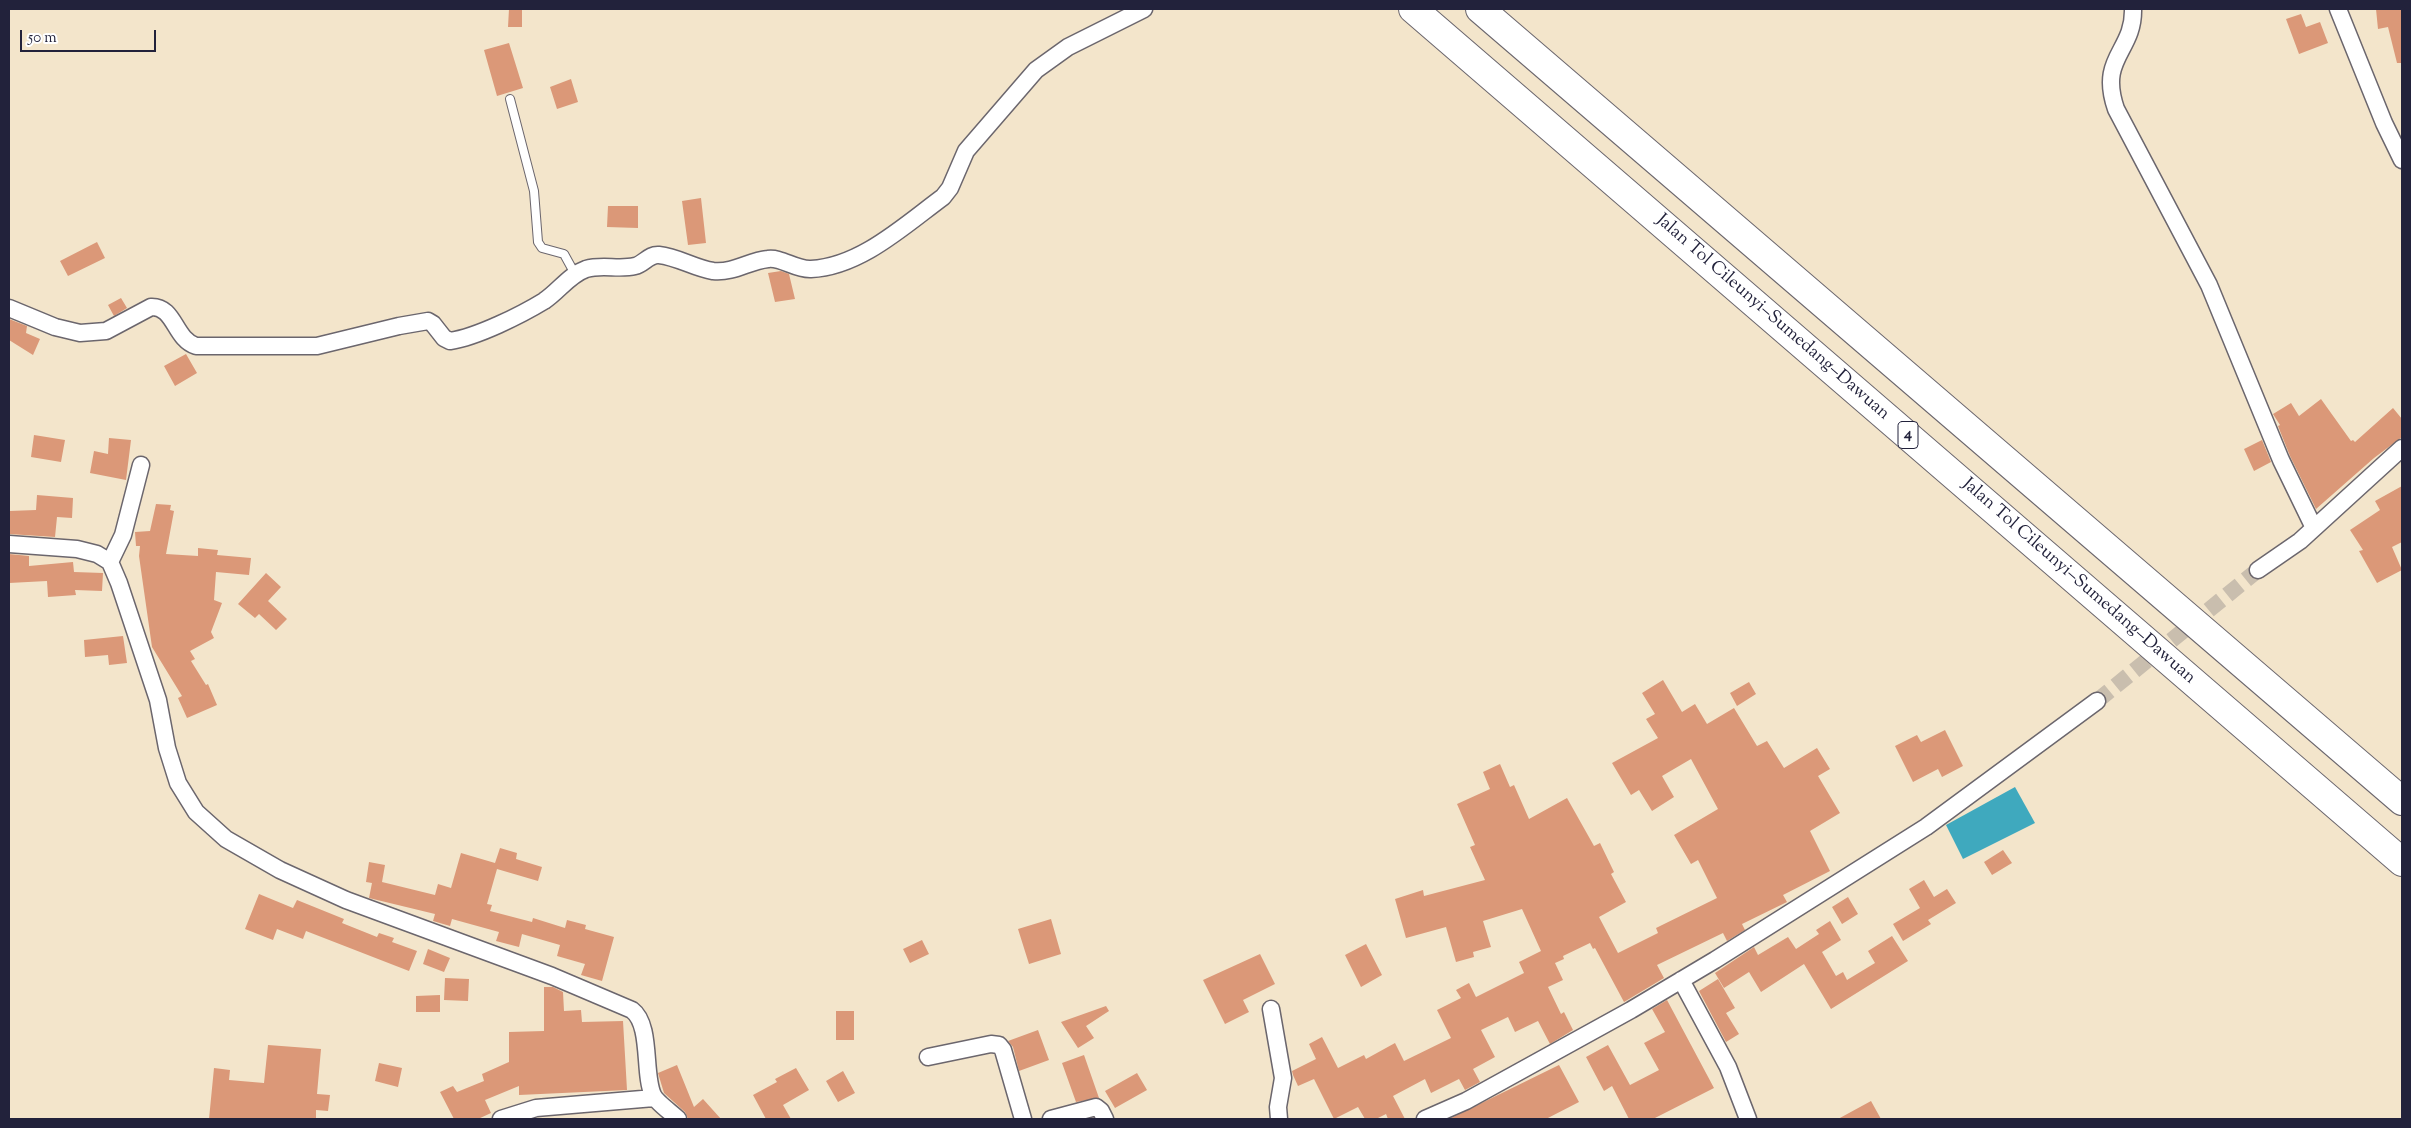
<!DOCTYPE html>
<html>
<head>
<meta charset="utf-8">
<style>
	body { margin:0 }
	#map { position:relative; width:2411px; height:1128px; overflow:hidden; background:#f3e5cb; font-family:"Sorts Mill Goudy",serif }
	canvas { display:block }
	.frame { position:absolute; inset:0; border:10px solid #22223b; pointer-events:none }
	.scale { position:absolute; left:20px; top:30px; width:136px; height:22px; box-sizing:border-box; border:2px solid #22223b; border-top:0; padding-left:6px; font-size:15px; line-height:18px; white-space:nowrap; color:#22223b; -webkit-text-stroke:4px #fff; paint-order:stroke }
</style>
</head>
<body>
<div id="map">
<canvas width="2411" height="1128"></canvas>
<div class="frame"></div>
<div class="scale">50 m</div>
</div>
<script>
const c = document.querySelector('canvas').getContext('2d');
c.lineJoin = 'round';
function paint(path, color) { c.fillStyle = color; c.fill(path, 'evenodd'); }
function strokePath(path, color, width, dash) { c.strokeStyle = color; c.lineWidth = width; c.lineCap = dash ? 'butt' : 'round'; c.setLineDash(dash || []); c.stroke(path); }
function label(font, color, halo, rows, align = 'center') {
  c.font = font + ' "Sorts Mill Goudy",serif'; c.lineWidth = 4; c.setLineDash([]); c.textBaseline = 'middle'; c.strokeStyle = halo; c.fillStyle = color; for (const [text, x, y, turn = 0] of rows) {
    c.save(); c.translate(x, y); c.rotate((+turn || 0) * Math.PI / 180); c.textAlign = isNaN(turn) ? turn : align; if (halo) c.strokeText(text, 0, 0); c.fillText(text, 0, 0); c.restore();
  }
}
const water = new Path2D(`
	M2015,787L2035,823L1963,859L1946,825Z`);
const building = new Path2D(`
	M509,9H522V27H508Z
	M2376,9H2402V63H2397L2388,27L2378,29Z
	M2301,14L2306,27L2320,22L2328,43L2299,54L2286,19Z
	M509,43L523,88L497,96L484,50Z
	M571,79L578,102L557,109L550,87Z
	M701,198L706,243L688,245L682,201Z
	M608,206H638V228L607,227Z
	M97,242L105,258L68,276L60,261Z
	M781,271L789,274L795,299L775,302L768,273Z
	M121,298L127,308L114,316L108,305Z
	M9,319L27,326L26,333L40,339L33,355L9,340Z
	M186,354L197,373L175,386L164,366Z
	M2321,399L2351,441L2353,440L2355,442L2393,408L2402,419V437L2374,458L2316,509L2290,456L2278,426L2280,425L2273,414L2291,403L2299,416Z
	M34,435L65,440L61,462L31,457Z
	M109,438L131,440L126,480L90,473L94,451L108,454Z
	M2262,440L2271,462L2254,471L2244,449Z
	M2402,486V542L2392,547L2402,570L2377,583L2359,551L2363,550L2350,530L2380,510L2375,501Z
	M37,495L73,498L72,518L57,517L55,537L9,534V511L36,510Z
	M156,504L171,505L170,510L174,511L166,554L198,556V548L218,550L217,555L251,558L249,575L216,572L214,600L222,603L211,632L214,638L190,651L195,659L191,661L206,685L208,684L217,705L187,718L178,698L182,696L152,647L139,556L140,546H136L135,532L150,531Z
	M9,554L29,556V566L73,562L74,572L103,573L102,591L75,590L76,595L48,597L47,581L9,583Z
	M266,573L281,587L268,601L287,619L276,630L259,614L255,618L238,604Z
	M123,636L127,663L109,665L108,655L85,657L84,640Z
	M1663,680L1682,712L1695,704L1707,724L1734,708L1757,746L1767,741L1784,768L1817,748L1830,769L1818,776L1840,813L1810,831L1830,871L1783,895L1787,902L1742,924L1745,930L1727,941L1723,933L1657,965L1664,978L1624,1002L1595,948L1593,949L1590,943L1563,956L1564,959L1555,963L1563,980L1548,987L1561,1014L1564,1012L1573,1030L1550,1044L1538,1021L1515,1032L1508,1017L1481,1030L1495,1057L1473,1069L1480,1082L1465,1090L1459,1079L1431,1093L1425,1079L1393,1096L1405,1119H1388L1386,1114L1376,1119H1365L1358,1107L1334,1119L1314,1079L1298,1086L1293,1075L1292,1071L1316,1059L1309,1044L1322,1037L1338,1068L1364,1055L1366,1059L1395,1043L1404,1061L1451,1038L1437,1010L1461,998L1456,990L1469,983L1476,997L1524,973L1519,962L1541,951L1522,909L1483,921L1491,947L1473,952L1474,957L1456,962L1446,927L1406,938L1395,899L1423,890L1424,896L1485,880L1470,847L1475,845L1457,804L1490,789L1483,772L1500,764L1510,787L1514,785L1529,819L1567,798L1594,846L1600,843L1614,872L1611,874L1626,902L1599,917L1618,953L1658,933L1656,928L1717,898L1698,860L1691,864L1674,835L1718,809L1691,759L1662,776L1674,797L1652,811L1639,790L1631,795L1612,763L1658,738L1646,719L1655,714L1642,693Z
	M1749,682L1756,694L1737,706L1730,693Z
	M1945,730L1963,766L1942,777L1938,769L1913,782L1895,746L1917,735L1921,742Z
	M500,848L517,853L516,859L542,867L538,881L497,869L487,904L492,905L490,911L532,922L533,918L565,928L567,920L586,925L585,929L614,937L602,981L581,975L585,964L557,956L560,945L522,934L519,947L496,941L499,932L452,919L450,926L433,921L435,914L369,898L372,883L366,882L369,862L385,865L382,882L435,895L438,884L451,888L461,853L495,863Z
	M2003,850L2012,863L1992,875L1984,862Z
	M1924,880L1934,897L1947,889L1956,903L1928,920L1931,924L1903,941L1893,924L1920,908L1909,889Z
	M259,894L293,908L297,900L344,919L342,923L377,937L379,933L394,938L392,942L417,951L409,971L306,931L303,939L277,929L273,940L245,929Z
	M1848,897L1858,914L1842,924L1832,907Z
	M1051,919L1061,954L1029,964L1018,929Z
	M1830,921L1841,940L1822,952L1836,976L1843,972L1847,980L1875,963L1868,951L1892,936L1908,961L1831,1009L1804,964L1761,992L1749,972L1724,988L1715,973L1754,947L1758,955L1788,937L1796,949L1819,934L1816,930Z
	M922,940L929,954L910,963L903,949Z
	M1366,944L1382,975L1361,987L1345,955Z
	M428,949L450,958L444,972L423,964Z
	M1260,954L1275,984L1243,1000L1249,1012L1225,1024L1203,980Z
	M445,978L469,979L468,1001L444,1000Z
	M1718,979L1735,1008L1726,1013L1739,1034L1726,1042L1699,991Z
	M544,987H553L563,992L564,1011L581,1010L582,1022L623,1021L627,1090L519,1095V1086L485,1100L491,1113L478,1119H454L440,1092L453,1086L457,1092L484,1081L482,1074L509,1062V1032L544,1031Z
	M440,995V1012H416V996Z
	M1667,1000L1714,1088L1653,1119H1629L1612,1086L1604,1091L1586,1057L1608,1045L1630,1085L1659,1070L1644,1043L1665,1032L1652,1009Z
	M1106,1006L1109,1011L1086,1026L1094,1038L1078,1048L1061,1022Z
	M836,1011H854V1040H836Z
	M1038,1030L1049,1060L1019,1071L1013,1047L1008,1041Z
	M268,1045L321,1049L317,1094L330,1095L328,1111L316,1110V1119H209L214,1068L230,1070L229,1080L264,1083Z
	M1084,1055L1099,1098L1076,1102L1062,1063Z
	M379,1063L402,1068L398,1087L375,1081Z
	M677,1065L694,1107L703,1099L721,1119H688L685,1112L664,1093L658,1073Z
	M1559,1065L1579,1102L1546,1119H1449Z
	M796,1068L809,1090L783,1105L791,1119H766L753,1095L777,1082L775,1079Z
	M843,1071L855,1093L838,1102L826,1081Z
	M1137,1073L1147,1090L1115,1108L1105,1091Z
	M1871,1101L1881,1119H1838Z`);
const minorTunnel = new Path2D(`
	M2097,701L2258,570`);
const service = new Path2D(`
	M510,99L534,191L538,242L542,248L564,254L575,274`);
const minor = new Path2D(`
	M2133,9C2134,52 2098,57 2116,109L2209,285L2281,460L2314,528
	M2338,9L2384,123L2402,160
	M9,308L55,327L80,333L106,331L151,307C175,306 174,339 196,346H317L399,326L428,321L433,324L444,338L450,341C477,337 521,315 544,301C559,291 569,275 586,269C602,264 619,270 635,266C644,264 649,254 659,255C678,257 694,268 713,271C735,273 748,261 768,259C781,257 796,270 811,269C860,267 905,225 943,197L950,188L966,151L1036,70L1068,47L1144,9
	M9,544L77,549L97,554L110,562L119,583L158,700L167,748L178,783L196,812L226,839L280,870L346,900L552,976L632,1010C652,1025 643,1074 653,1095C656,1102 672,1113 678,1119
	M110,562L123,535L141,465
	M2258,570L2300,541L2402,448
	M1681,980L1728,1067L1748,1119
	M1271,1009L1283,1078L1278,1107L1279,1119
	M928,1057L991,1044L999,1045L1003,1050L1023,1119
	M501,1119L536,1108L654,1098
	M1051,1119L1096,1107L1101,1111L1105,1119
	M1425,1119L1466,1101L1631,1010L1715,960L1926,827L2097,701`);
const motorway = new Path2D(`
	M1413,9L2402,862
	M1480,9L2402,801`);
const shields = [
	[1908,435,20]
];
const shieldNames = [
	["4",1908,435]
];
const streetNames = [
	["Jalan Tol Cileunyi–Sumedang–Dawuan",1772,318,41],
	["Jalan Tol Cileunyi–Sumedang–Dawuan",2078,582,41]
];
paint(water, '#3fa9be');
paint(building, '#db9878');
strokePath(minorTunnel, '#c9beae', 16, [16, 8]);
strokePath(service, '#6b666d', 10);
strokePath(minor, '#6b666d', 19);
strokePath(motorway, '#6b666d', 30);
strokePath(service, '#fff', 8);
strokePath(minor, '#fff', 16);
strokePath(motorway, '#fff', 28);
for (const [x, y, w] of shields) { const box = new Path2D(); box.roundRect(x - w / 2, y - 13.5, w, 27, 4); c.fillStyle = '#fff'; c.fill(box); strokePath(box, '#22223b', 1); }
label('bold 16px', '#22223b', null, shieldNames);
label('18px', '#22223b', '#fff', streetNames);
</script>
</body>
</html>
